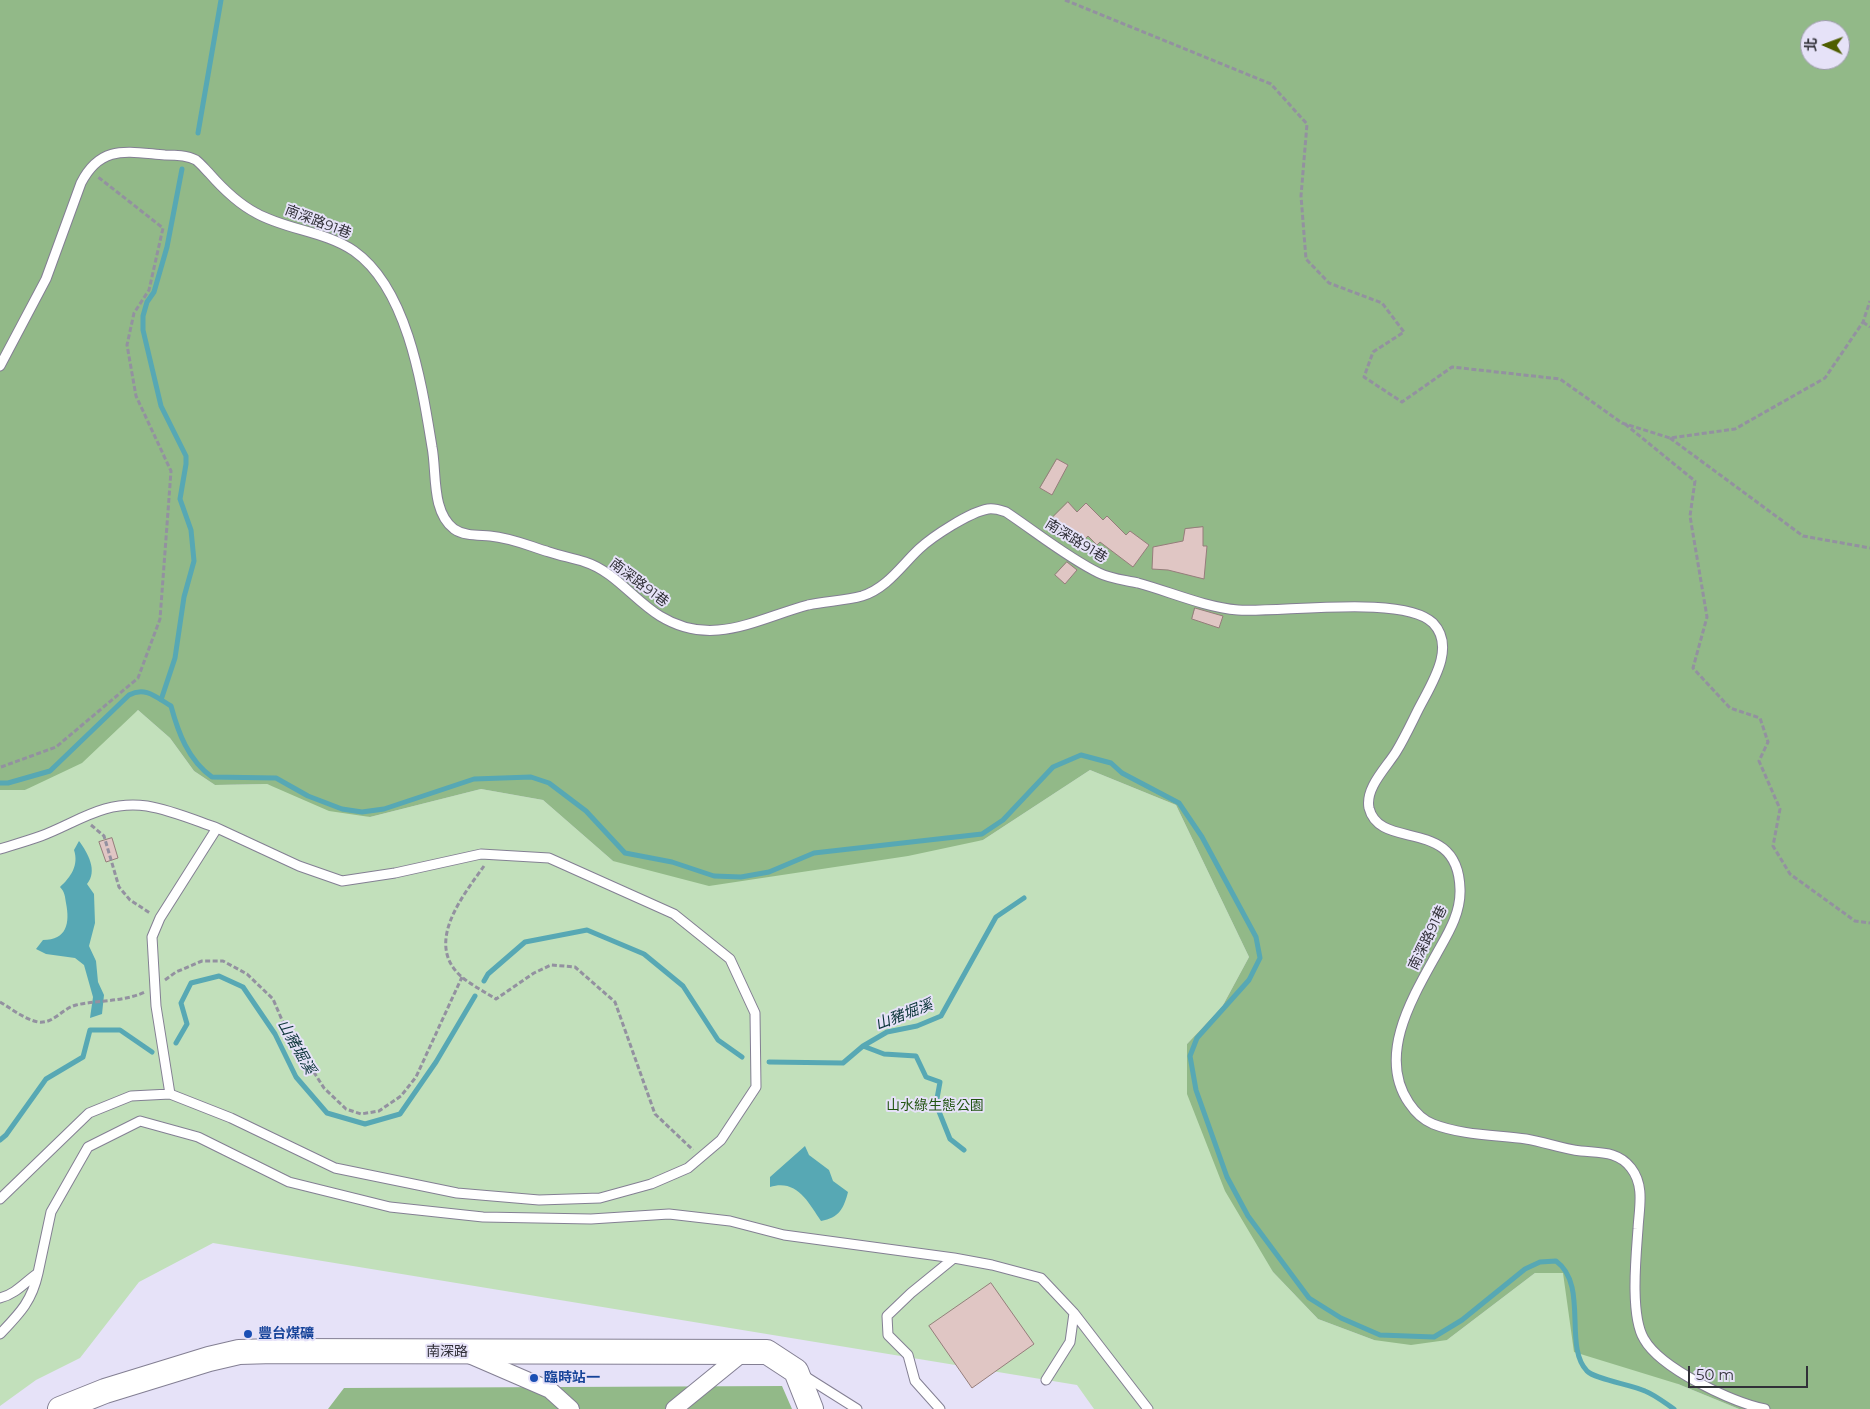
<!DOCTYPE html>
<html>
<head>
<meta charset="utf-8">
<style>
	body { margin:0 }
	#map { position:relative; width:1870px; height:1409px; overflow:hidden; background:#e6e2f8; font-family:Montserrat,"Noto Sans TC",sans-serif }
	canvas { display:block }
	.north { position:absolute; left:1800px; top:20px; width:50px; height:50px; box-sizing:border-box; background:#e6e2f8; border:1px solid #9e9bab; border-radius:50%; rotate:272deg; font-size:14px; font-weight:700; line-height:20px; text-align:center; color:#313038 }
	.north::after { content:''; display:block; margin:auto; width:18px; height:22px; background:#4f5e00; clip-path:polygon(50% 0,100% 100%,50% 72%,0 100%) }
	.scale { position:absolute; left:1688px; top:1366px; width:120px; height:22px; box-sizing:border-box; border:2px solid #313038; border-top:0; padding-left:6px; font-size:15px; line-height:18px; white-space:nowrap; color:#313038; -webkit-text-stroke:4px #e6e2f8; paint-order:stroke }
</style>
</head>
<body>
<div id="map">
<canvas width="1870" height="1409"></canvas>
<div class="north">北</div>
<div class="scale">50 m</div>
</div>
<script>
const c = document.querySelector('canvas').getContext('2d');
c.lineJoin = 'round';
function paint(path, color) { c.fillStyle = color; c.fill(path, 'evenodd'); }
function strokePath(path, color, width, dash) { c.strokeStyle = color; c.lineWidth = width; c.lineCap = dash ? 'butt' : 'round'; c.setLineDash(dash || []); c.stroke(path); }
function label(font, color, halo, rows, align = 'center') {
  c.font = font + ' Montserrat,"Noto Sans TC",sans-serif'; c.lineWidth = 4; c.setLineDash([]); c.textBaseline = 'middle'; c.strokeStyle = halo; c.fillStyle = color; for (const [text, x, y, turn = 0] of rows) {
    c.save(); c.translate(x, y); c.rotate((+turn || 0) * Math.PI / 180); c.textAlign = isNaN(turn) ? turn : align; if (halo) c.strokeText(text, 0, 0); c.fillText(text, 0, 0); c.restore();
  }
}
const green = new Path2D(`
	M138,710L170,738L194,771L215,785L267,784L370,817L481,789L543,800L613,861L983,840L1090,770L1176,805L1249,957L1222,1007L1187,1044L1273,1272L1318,1319L1374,1340H1447L1535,1273H1563L1678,1384L1739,1409H1094L1077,1385L213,1243L139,1282L80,1358L36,1380L0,1406V790H25Z`);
const forest = new Path2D(`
	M0,0H1870V1409H1739L1678,1384L1574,1352L1563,1273H1535L1447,1340L1411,1345L1374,1340L1318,1319L1273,1272L1225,1191L1187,1094V1044L1222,1007L1249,957L1176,805L1090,770L983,840L908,856L709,886L613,861L543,800L481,789L370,817L329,811L267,784L215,785L194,771L170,738L138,710L82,763L25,790H0ZM1810,30H1840V60H1810Z
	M782,1386L792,1409H328L344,1388Z`);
const water = new Path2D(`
	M79,841C88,853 98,871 87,884L94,894L95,923L89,946L96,961L98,982L104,995L102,1014L90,1018L93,997L84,965L75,958L46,954L36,949L43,940C67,940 70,923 66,903C65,897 65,892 60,887C71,877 79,865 74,850Z
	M805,1146L809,1155L829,1170L833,1181L848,1192C844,1208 839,1218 821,1221C808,1202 797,1179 770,1187V1177Z`);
const stream = new Path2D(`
	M198,133L221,0
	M161,700L175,658L184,597L194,561L191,530L180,499L186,464V456L161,406L143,330V316L147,302L154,292L167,247L182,169
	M0,783H8L50,771L129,695C145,686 156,697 171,706C178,732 188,760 212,777L276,778L308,796L342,809L362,812L384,809L474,779L531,777L549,783L586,811L625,853L672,862L714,876L741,877L769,872L814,853L982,834L1003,820L1053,767L1081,755L1111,763L1122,773L1179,803L1202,837L1256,937L1260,958L1249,980L1197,1038L1190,1056L1196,1090L1227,1177L1248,1216L1309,1298L1341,1318L1380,1335L1434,1337L1462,1320L1525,1269L1540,1262L1556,1261C1589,1285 1563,1346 1587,1371C1594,1379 1633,1385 1645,1391C1655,1395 1665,1403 1674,1409
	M484,981L488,974L525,942L587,930L644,954L683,986L718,1040L742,1057
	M176,1043L187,1024L181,1003L191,983L219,976L243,987L275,1034L296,1077L327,1113L365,1124L400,1114L436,1062L475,996
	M863,1046L884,1054L916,1056L926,1077L940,1082L936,1104L950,1139L964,1150
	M769,1062L843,1063L863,1046L887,1032L917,1026L941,1016L996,917L1024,898
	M0,1140L6,1135L46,1079L83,1057L90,1030H120L152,1052`);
const building = new Path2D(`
	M1057,459L1068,465L1052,495L1040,488Z
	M1068,502L1077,512L1086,503L1103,520L1107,516L1126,535L1130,531L1149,545L1133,567L1100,542L1097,545L1088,536L1080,544L1053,517Z
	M1203,527V546H1207L1204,579L1168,570L1152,569L1153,547L1183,541L1185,529Z
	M1067,562L1077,570L1065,584L1055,575Z
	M1195,608L1223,616L1219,628L1192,619Z
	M112,838L118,858L106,862L99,842Z
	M991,1283L1034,1344L972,1388L929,1326Z`);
const path = new Path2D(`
	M1065,0L1271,84L1307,124L1301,196L1306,259L1329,283L1382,303L1404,332L1373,352L1364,377L1402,402L1452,367L1560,379L1622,423L1670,438L1735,429L1825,378L1863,322L1870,301
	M1863,322L1870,327
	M1625,424L1695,481L1690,516L1707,617L1693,668L1730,708L1760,718L1768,742L1759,761L1780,809L1773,846L1790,874L1855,921L1870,923
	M1670,438L1803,536L1870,548
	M1,767L56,747L138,678L160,619L171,471L136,396L127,345L134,313L149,290L163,228L98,177
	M91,825L104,836L119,887L130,900L150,913
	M484,866C462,897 423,945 463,978C473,986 485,992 496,999L534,973L551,965L575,967L615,1002L655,1114L693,1150
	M165,980L176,972L202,961H223L247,974L273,999L285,1027L324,1088L346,1109L361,1114L379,1111L401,1096L416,1077L462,977
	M0,1002C12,1009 24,1019 38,1022C54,1024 61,1009 76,1005C99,1000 123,1002 145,992`);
const lane = new Path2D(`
	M0,366L46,279L81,183C101,144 127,152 165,155C175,155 187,155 196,160C200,163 205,169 209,173C223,189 237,203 256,213C286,230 325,231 354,251C408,289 422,386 432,447C437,473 431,511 454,529C464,536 478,535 490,536C512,538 529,546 549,552C561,556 573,558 585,562C614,571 635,601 660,616C712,648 756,619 808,605C825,601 845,601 862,596C887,588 901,566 919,549C933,536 970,512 988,509C995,508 1000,510 1006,512C1036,532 1068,558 1099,573C1111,579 1125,580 1138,583C1171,592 1204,607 1238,610C1279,613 1404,594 1433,623C1457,648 1430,686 1418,710C1411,724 1404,739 1396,752C1386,768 1365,788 1369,808C1380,852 1458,815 1460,889C1461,914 1447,935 1436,955C1412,998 1377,1056 1409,1103C1415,1112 1423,1120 1433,1124C1461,1135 1496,1135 1526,1139C1545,1142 1562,1149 1581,1151C1600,1153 1618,1151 1631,1168C1645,1186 1639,1208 1638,1229C1636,1256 1630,1316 1644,1339C1661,1369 1732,1402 1765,1409
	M0,849C13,845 27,841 41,836C78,822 104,800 147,806C171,810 194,820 217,828L160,918L152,937L156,1006L170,1094
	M0,1199L89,1113L131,1096L170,1094L231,1118L335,1168L457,1193L539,1200L600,1198L651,1184L688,1168L721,1140L756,1087L755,1013L730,959L674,914L549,858L481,854L395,873L342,881L299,866L217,828
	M954,1258L992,1265L1041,1278L1074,1313L1070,1342L1046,1380
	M0,1298C16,1294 25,1282 38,1273L51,1212L88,1147L140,1121L198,1137L289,1182L390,1207L483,1217L591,1219L669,1214L730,1221L784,1235L954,1258L911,1293L887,1316L888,1335L908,1355L915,1381L940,1409
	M1074,1313L1148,1409
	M0,1334C20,1313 32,1301 38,1273
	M803,1375L857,1409`);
const street = new Path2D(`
	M469,1355L550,1390L571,1409
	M674,1409L744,1352`);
const secondary = new Path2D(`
	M60,1409L105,1391L209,1359L239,1352L274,1351L767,1352L796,1371L811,1409`);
const markers = [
	[248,1334,5,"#1a4fb4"],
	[534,1378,5,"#1a4fb4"]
];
const streetNames = [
	["南深路91巷",318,222,21],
	["南深路91巷",1076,541,32],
	["南深路91巷",639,583,37],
	["南深路91巷",1428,938,-64],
	["南深路",447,1352]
];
const parkNames = [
	["山水綠生態公園",935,1106]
];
const transitNames = [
	["豐台煤礦",258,1334],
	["臨時站一",544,1378]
];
const waterNames = [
	["山豬堀溪",904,1015,-21],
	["山豬堀溪",296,1047,60]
];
paint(green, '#c2e0bb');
paint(forest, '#92b988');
paint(water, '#57a8b4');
strokePath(stream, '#57a8b4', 5);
paint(building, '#e0c6c4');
strokePath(building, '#957d7b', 1);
strokePath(lane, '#837f93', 11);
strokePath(street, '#837f93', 18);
strokePath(secondary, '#837f93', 26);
strokePath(path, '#9391a0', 3, [5, 2.5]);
strokePath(lane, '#fff', 9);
strokePath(street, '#fff', 16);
strokePath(secondary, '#fff', 24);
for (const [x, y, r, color] of markers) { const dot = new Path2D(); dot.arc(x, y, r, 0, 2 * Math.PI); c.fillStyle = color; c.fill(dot); strokePath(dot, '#e6e2f8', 2); }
label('14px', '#313038', '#e6e2f8', streetNames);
label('14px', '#225411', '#e6e2f8', parkNames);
label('bold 14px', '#164399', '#e6e2f8', transitNames, 'left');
label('italic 15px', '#0a3338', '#e6e2f8', waterNames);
</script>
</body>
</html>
